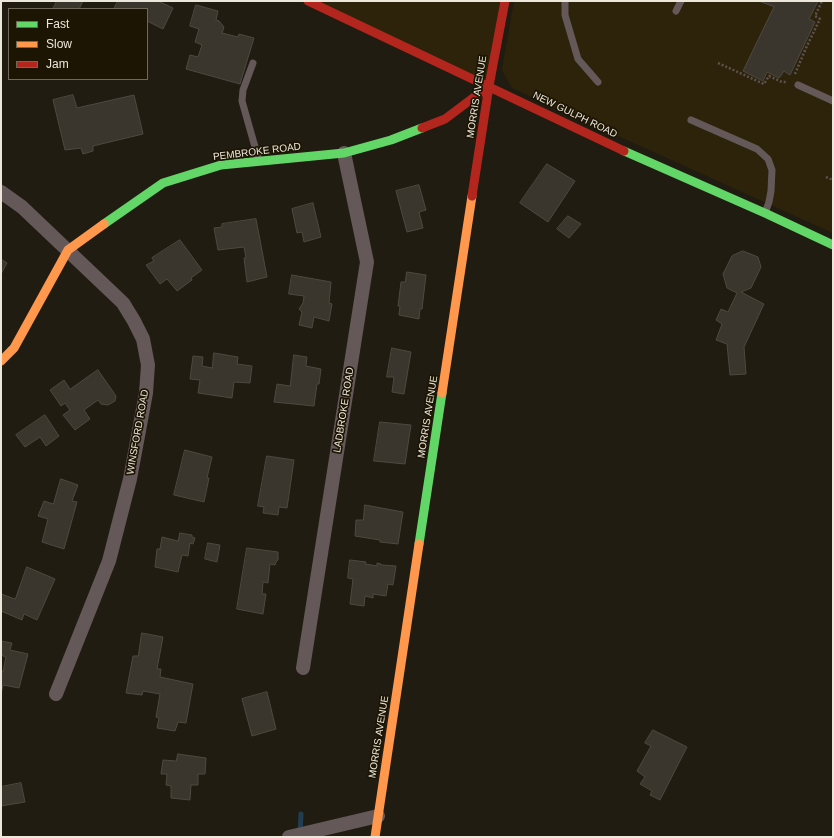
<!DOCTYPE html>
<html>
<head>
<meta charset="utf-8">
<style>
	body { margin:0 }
	#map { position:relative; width:834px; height:838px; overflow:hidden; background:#211c12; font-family:Arial,sans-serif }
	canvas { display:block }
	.frame { position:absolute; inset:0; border:2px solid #ece6db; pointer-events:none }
	.legend { position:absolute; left:8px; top:8px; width:140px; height:72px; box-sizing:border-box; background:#1d1504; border:1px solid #70695a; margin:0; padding:5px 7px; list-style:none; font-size:12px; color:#ece6db }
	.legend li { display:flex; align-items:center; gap:8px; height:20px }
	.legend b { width:20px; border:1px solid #70695a }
</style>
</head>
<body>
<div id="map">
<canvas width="834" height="838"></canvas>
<div class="frame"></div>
<ul class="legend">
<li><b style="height:5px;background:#63d668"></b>Fast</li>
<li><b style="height:5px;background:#ff974d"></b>Slow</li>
<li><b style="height:5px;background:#b3261e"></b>Jam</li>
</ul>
</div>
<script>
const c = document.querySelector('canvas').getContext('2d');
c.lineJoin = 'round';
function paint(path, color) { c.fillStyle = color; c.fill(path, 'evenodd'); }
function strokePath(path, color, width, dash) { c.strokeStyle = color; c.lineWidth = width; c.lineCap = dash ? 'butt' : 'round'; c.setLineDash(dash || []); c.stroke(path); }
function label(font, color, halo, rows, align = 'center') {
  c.font = font + ' Arial,sans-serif'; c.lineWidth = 3.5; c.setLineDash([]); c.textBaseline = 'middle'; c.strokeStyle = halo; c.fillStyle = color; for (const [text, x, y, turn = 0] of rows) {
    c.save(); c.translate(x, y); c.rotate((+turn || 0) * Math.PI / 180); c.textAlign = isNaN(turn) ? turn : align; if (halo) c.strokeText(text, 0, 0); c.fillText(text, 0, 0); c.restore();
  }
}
const built = new Path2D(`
	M308,1H505L489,86Z
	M514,1H833V233L512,88L502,70Z`);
const stream = new Path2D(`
	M300,833L301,814`);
const building = new Path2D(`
	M57,1H83L79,9H53Z
	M118,1H158L173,8L163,29L147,21V9H114Z
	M759,1H818L809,19L815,22L790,75L784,71L779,78L767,72L763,81L743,71L774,7Z
	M196,5L218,11L216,20L219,21L224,27L222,33L238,37L239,34L254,38L240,84L186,69L190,55L198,57L202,45L195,42L199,29L190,26Z
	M73,95L77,108L134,95L143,134L93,146V151L83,154L81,148L65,150L53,100Z
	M547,164L575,181L548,222L520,203Z
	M419,185L426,210L419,212L423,228L407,232L396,191Z
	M313,203L321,237L304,242L302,232L297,233L292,209Z
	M568,216L581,224L569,238L557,229Z
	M256,219L267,277L247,282L244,258H246L244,247L218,250L214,228L222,227V224Z
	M180,240L202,270L191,278L192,280L177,291L167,279L160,284L146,265L154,261L152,258Z
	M743,251L758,257L761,267L751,288L741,292L764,304L744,347L746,374L730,375L727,344L716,340L722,324L716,320L721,309L728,312L737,293L727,288L723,274L732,256Z
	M1,259L7,263L1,274Z
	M407,272L426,275L422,309H420L419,319L399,315L400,306H398L401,282H405Z
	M292,275L331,282L329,303L332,304L329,321L314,317L312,328L299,325L302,312L299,309L303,303L304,296L289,294Z
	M392,348L411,352L404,394L392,392L394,377H387Z
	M214,353L238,357L237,364L252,366L250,383L234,382L232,398L198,393L200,380L190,379L193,356L203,357L202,366L212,368Z
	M294,355L307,357L306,366L321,369L319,384H317L314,406L274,402L277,384L290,386Z
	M98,370L116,396L115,401L108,405L101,404L98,400L84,410L90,419L75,430L63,415L70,410L65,403L61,406L50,390L64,380L70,389Z
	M45,415L59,436L46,446L40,437L25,447L16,435Z
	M380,422L411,425L405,464L374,461Z
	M185,450L212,457L207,478H209L204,502L174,495Z
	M267,456L294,460L287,508L279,507L278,515L263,513L264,507L258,506Z
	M61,479L78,485L72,501L77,502L64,549L42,542L48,519L38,516L44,501L53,504Z
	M365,505L403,512L398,544L380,542V540L355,536L356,520H363Z
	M180,533L192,535V537L195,538L193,544L190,543L188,556L182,555L178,572L155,567L157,549H160L162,537L178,541Z
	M208,543L220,545L217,562L205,559Z
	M247,548L278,552V560L276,562L275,565L270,564L268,583L263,582L262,594H266L263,614L237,609Z
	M350,560L366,562L365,564L377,566V563L381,564L382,565L396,566L393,585L388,584L386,596L373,594V598L365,596L364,606L350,604L353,579L348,578Z
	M27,567L55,579L37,620L24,614L22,620L1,611V594L15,599Z
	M142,633L163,637L157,669H161L160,677L193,684L186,723L178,722L175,731L157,728L159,718L156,717L160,694L143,691L142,695L126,693L133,656H138Z
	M1,641L12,643L10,650L28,654L19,688L3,685L1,694V671L3,672L6,657L1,655Z
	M267,692L276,729L252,736L242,699Z
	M653,730L687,747L660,800L650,795L652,791L640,784L645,777L637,771L651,746L645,743Z
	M178,754L206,758L205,774H198V785H191L190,800L171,798V786L166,785L167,774H161L163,760L176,761Z
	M21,783L25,802L1,806V787Z`);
const path = new Path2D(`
	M718,63L764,84L769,76L782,82H787
	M795,74L806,48L820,19L815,16L822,1
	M826,177L833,180`);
const lane = new Path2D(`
	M565,1V15L578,59L598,82
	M676,11L681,1
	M253,63L243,90L242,101L259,161
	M798,85L833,101
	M691,120L757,149L768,159L772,170L771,191L769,202L765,213`);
const street = new Path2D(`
	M1,192L22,207L123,303L134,321L143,339L148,365L146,393L130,479L109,561L56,694
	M303,668L367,262L344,153
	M289,837L378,816`);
const fast = new Path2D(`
	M624,151L767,214L833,245
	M104,224L163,183L221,165L344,153L391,140L422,128
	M419,544L442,393`);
const slow = new Path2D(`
	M1,361L14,348L68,250L104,224
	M442,393L472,196
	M375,837L419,544`);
const jam = new Path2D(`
	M308,1L624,151
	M422,128L445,119L489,86
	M472,196L489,86L505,1`);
const streetNames = [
	["MORRIS AVENUE",477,97,-81],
	["NEW GULPH ROAD",575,115,26],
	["PEMBROKE ROAD",257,152,-7],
	["LADBROKE ROAD",344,410,-81],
	["MORRIS AVENUE",428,417,-81],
	["WINSFORD ROAD",138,432,-80],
	["MORRIS AVENUE",379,737,-81]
];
paint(built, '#2d230b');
strokePath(stream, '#213d51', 5);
paint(building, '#3a362e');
strokePath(building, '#4d4941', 1);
strokePath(path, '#5c5350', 2.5, [2, 2]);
strokePath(lane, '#645859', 7);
strokePath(street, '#645859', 14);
strokePath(fast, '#63d668', 9);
strokePath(slow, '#ff974d', 9);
strokePath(jam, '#b3261e', 9);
label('10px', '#ece6db', '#1d1504', streetNames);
</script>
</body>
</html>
